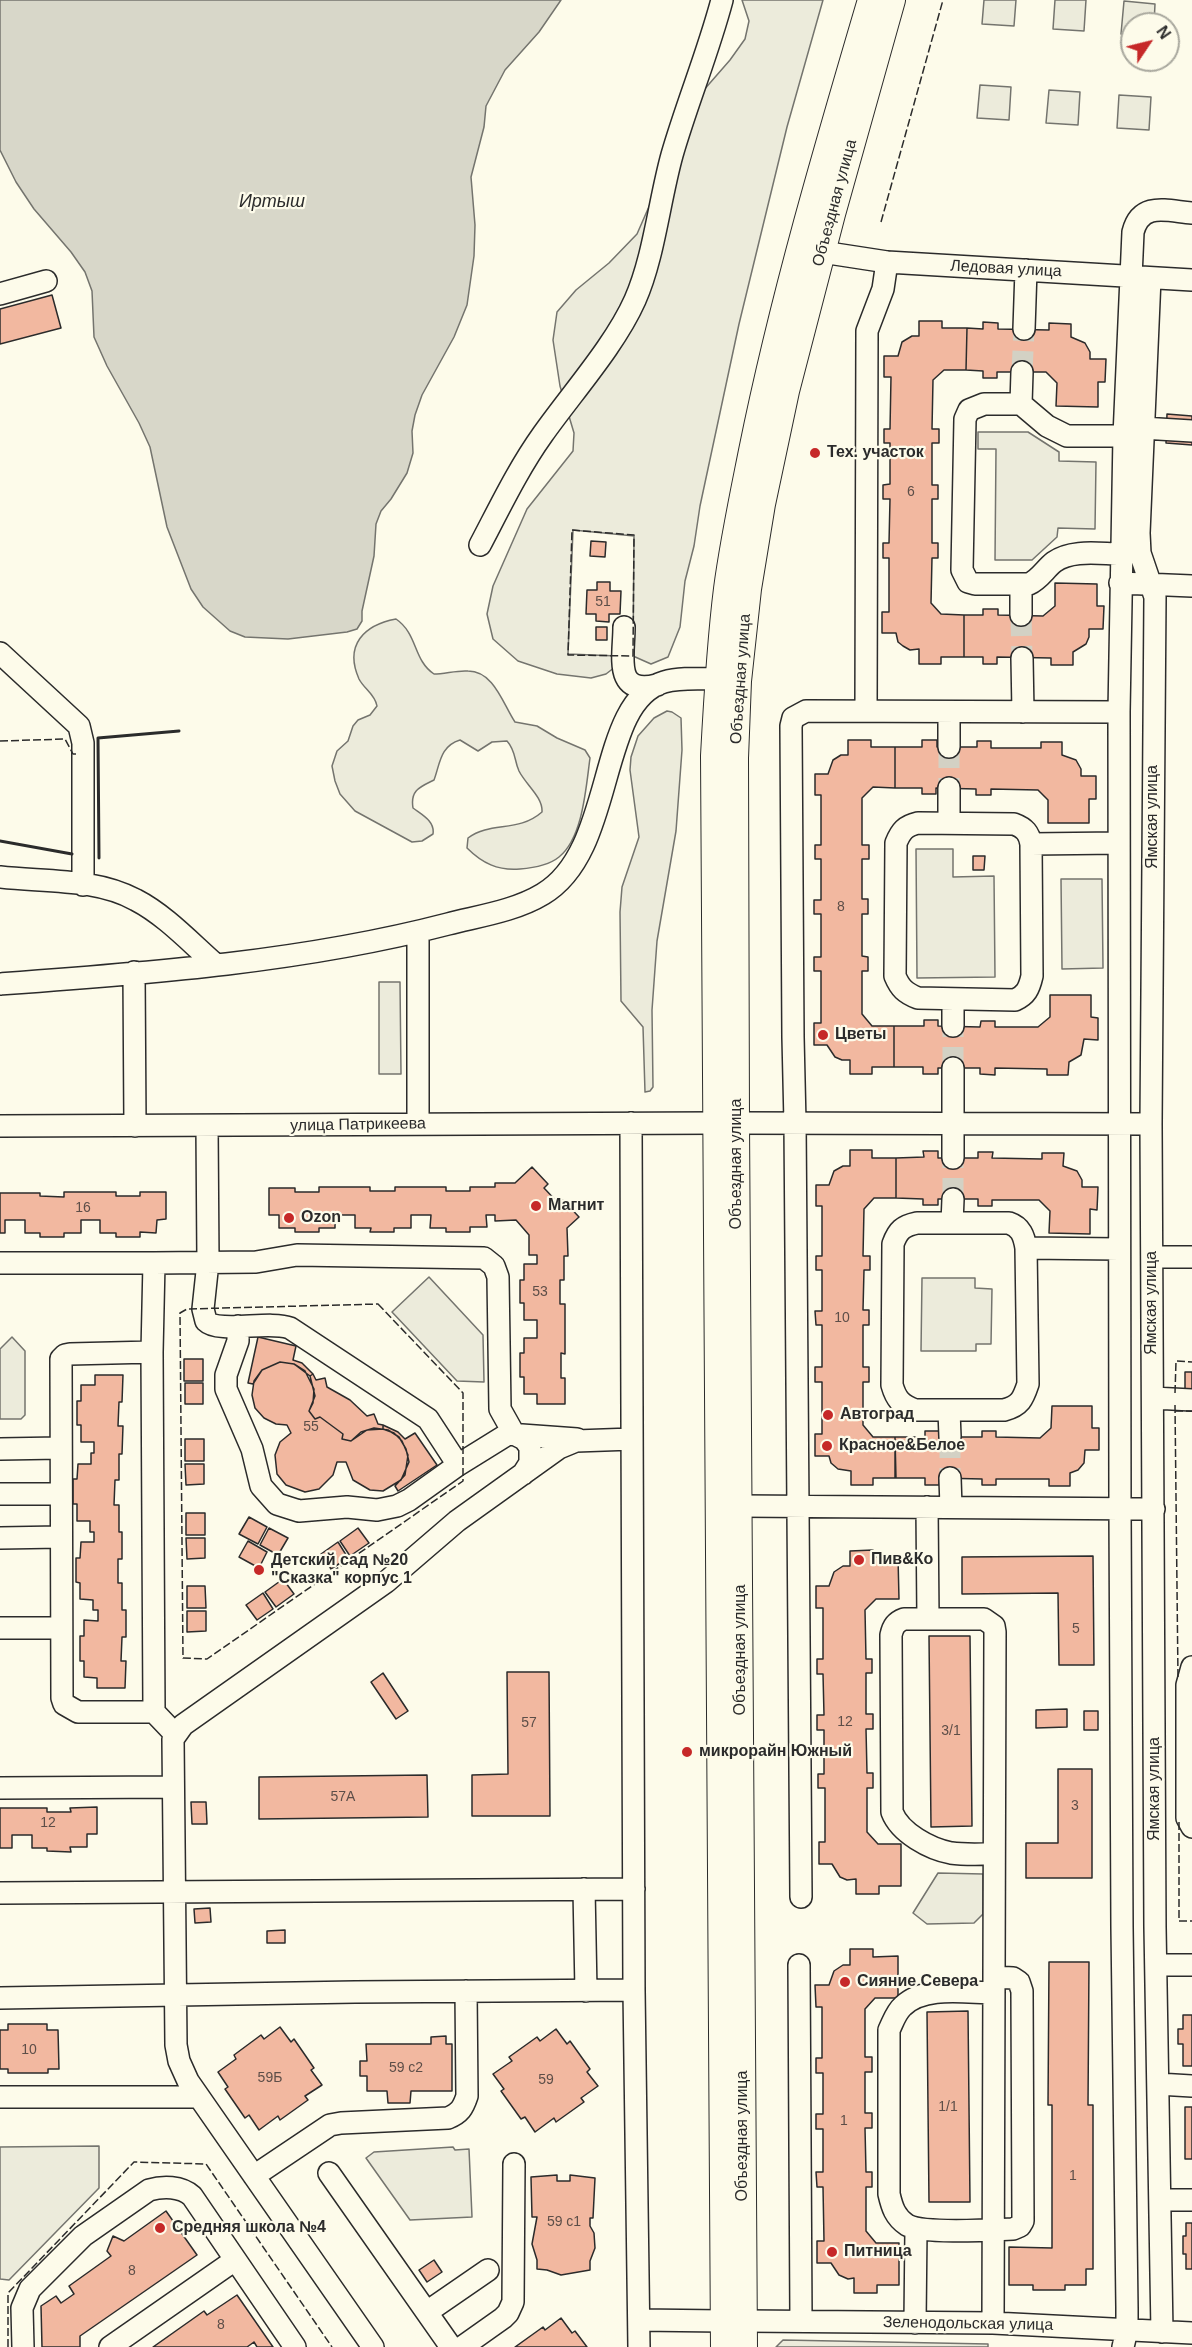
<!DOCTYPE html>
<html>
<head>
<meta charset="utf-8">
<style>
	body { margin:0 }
	#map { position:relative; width:1192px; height:2347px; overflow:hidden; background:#fdfbea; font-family:Helvetica,sans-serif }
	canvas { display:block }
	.north { position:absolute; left:1120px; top:12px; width:60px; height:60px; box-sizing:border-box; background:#fdfbea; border:2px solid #a9a89e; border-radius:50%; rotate:55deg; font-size:16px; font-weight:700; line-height:24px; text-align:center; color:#2b2b2b }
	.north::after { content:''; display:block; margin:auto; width:21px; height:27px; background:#c62828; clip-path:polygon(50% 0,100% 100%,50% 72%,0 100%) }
</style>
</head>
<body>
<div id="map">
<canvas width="1192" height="2347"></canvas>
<div class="north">N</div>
</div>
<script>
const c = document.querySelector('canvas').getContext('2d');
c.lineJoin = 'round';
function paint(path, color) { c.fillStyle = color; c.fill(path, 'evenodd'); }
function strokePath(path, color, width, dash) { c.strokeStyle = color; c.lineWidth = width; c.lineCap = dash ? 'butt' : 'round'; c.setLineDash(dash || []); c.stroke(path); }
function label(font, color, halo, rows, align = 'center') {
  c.font = font + ' Helvetica,sans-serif'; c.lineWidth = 4.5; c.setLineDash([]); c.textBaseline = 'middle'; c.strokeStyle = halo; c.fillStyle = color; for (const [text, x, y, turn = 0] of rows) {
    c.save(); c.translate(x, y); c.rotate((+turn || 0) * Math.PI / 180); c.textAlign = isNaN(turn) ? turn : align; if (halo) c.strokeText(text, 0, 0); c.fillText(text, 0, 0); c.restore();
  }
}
const green = new Path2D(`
	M742,0H823L787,127L739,324L700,506L694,546L685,581L680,627L668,657L651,664L633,656L634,536L573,530L568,654L618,656L615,667L606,674L591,678L557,674L518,661L493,639L487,614L493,586L527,509L573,451L574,433L560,386L553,340L557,312L576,290L609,263L637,234L696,99L730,60L745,39L749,21Z
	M984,0H1016L1014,26L982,24Z
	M1055,0H1086L1084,31L1053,29Z
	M1124,1L1155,4L1154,24H1132V35L1121,34Z
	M980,85L1011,87L1009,120L977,118Z
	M1049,90L1080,92L1078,125L1046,123Z
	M1119,95L1151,97L1149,130L1117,128Z
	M978,432H1028L1059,452V461L1096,462L1095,529L1058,528L1057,537L1032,560H995L996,449H978Z
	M396,619C418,634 413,660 434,674C445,674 457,670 468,671C494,671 503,704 515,722L537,726L557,738L585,750L590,758C586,787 583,838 559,857C548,866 533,868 520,869C498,871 482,863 467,848L468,838C491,821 518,833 542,812C543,797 526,785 519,771C514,760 516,751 507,741L492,742L478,751L460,740C440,746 440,764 434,780C420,787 410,790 413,808C422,815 435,821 433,834L422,841L412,842L355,811L340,794L335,781L332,766L337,751L348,741L353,726L358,720L370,715L377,706C375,694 364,689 359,679C344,645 364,625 396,619Z
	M667,711L672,712L681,718L682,750L676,831L657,941L652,1010L653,1087L650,1091L645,1092L643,1027L621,1001L620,912L622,887L639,837L630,770L631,757L638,736L654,718Z
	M916,849H953V877L994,876L995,977L917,978Z
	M1061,879H1102L1103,968L1062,969Z
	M379,982H400L401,1074H379Z
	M429,1277L483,1335L484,1382L457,1381L392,1312Z
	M922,1278H975V1288L992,1289L991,1344H976V1351H921Z
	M12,1337L25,1351V1415L21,1419H0V1349Z
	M938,1873L983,1874V1914L974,1923L927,1924L913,1913Z
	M99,2146V2188L9,2280L0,2279V2147Z
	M453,2147L455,2150L469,2149L472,2217L410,2220L366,2158L374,2152Z
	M783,2340L988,2344V2347H776Z`);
const water = new Path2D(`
	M0,0H561L539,32L505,70L486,106L484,127L471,177L475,225L474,256L467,305L454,337L422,395L415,415L412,431L413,453L407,473L391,499L381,511L376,524L374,556L362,611V621L357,629L347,632L288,639L245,637L230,631L203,607L191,589L167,527L150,447L139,423L107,366L94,337L92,291L85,272L71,252L34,209L16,182L0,150Z`);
const building = new Path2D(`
	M52,295L61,328L0,344V309Z
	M919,321H942V328H967L966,370H944L933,380L932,429H939V443H932V485H938V499H932V543H938V558H932L931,603L941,614L964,615V657H941V664H919V649L910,650L903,646L898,642L896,633H882V612H889V558H883V543H889L890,499H883V485L890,484V443H884V429H890L891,377H884V356H898L902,342L912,336H919Z
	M983,322L998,323V329L1049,330V323L1071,324V337L1085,343L1090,352V359H1106L1105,382H1098V407L1056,406L1057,383L1046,372H997V378H983V371L966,370L967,328L983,329Z
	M1167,414L1192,416V445L1166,443Z
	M591,541L606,542L605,557L590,556Z
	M597,582H610V591H621L620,614H609V622L596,621V614H586L587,590H597Z
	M1055,583L1097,584V606H1104L1103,629H1089V637L1086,644L1073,652V665H1051V658L997,657V664H983V657H964V615H983V609H998V615L1043,616L1055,606Z
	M596,627H607V640H596Z
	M848,740H871V747H895V788L873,787L862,798V845H869V859H862V899H868V914H862V956L868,957V971H862V1014L872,1026H894V1067H872V1074H850V1060H842L835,1057L827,1045H814V1023H821V971H814V957H821V914H814V900H821V859H815V845H821V795H815V774H828L833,760L841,755H848Z
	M922,740H937V747H977V741H991V748H1041V742H1062V755L1076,760L1081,769V776H1096V799H1089V823H1048V800L1038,790L991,789V795H976V789L936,788V794H922V788H895V747H922Z
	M973,856H985L984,870H973Z
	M1050,995H1091V1017L1098,1018V1040L1084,1039L1081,1055L1069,1062L1068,1075H1047V1069L995,1068V1075L980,1074V1068H938V1074H923V1067H894V1026H924V1020H938V1026L980,1027L981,1021H995V1027H1038L1050,1017Z
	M850,1150H872V1158H896V1198H874L864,1209L863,1256H870V1270H864L863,1310H869V1325H863V1367H869V1382H863V1425L873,1437H895V1478H873V1485H851V1471L838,1469L831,1463L829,1456H815V1434H822V1382H815V1367H822V1325H816L815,1311H822V1270H816V1256H822V1206H816V1185H829L834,1171L843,1166H850Z
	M923,1151H938V1158H978V1152H993L992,1158L1042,1159V1153H1064L1063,1166L1077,1171L1082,1180V1187H1098L1097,1210L1090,1209V1234L1049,1233L1050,1211L1039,1200H992V1206H978V1199H938V1205H923V1199L896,1198V1158L924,1157Z
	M532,1167L548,1184L544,1188L559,1204L563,1200L579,1217L567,1228L568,1256H564V1280H560V1304H565V1354L561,1353V1378H565V1404H537V1394H524V1377H520V1353H524V1338H537V1320H524V1303H520V1280H524V1264H537V1255H529V1235L516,1220L495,1221V1215H486L487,1227H470V1232H446V1228H430L431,1215H411V1228H394V1232H370L371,1228H355V1215H335V1228H319V1232H295V1228H279V1215H269V1188H295V1192H319V1187H370V1191H395V1187H446V1191H470V1187H495V1183H515Z
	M64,1192H116V1196H140V1192H166V1219L157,1220L156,1233L140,1232V1237H116V1233H100V1220H81V1233H64V1237H40V1233H25V1220H5V1233H0V1193H40V1196L64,1197Z
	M258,1337L296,1346L293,1360L302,1363L313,1374L310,1376L294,1364L280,1362L262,1370L253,1384L248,1383Z
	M184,1359H203V1381H184Z
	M280,1362L294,1364L305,1371L314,1389L313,1403L309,1411L315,1419L320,1417L343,1434L342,1439L351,1441L361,1432L374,1428L388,1430L399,1437L406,1449L409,1462L401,1480L383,1491L370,1490L353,1480L346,1462H337L333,1475L319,1489L305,1492L286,1485L277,1474L275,1455L280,1442L291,1433L287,1425L276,1424L264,1418L255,1408L252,1395L254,1381L262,1370Z
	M1185,1372H1192V1391H1185Z
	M313,1374L316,1380L325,1378L327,1387L350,1400L367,1416L374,1414L378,1424L383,1425V1429L367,1430L351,1441L342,1439L343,1434L320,1417L315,1419L309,1411L315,1396L310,1376Z
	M95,1375H123L122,1402H119L118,1426H123L122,1454H119V1480H115L114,1505H119V1532H122V1559H118V1583H122V1610H126V1637H122L121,1661H126L125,1688H97V1678L84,1677V1661H80V1636H84V1620L98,1621V1610H93V1600L80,1599V1583L76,1582V1558H80L81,1542H94V1532H90V1521H77V1504H73V1479H77L78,1464H91V1453H94V1442H81V1425H77V1401H81V1385H95Z
	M185,1383H203V1404H185Z
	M1052,1406H1092V1428H1099V1450H1085L1084,1463L1078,1470L1070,1473V1486H1049V1479H996V1485H982V1479L939,1478V1485H925V1478H896L895,1437H925V1431H939V1437H982V1431H996V1437L1040,1438L1051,1428Z
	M383,1425L398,1432L405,1439L415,1433L437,1465L398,1491L395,1486L405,1475L408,1455L402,1441L394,1433L383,1429Z
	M185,1439H204V1461H185Z
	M185,1464H204V1484L186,1485Z
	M186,1513H205V1535H186Z
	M249,1517L267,1527L258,1544L239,1534Z
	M269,1528L288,1538L278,1555L260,1545Z
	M358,1528L369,1543L350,1556L340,1541Z
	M186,1538H205V1558L187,1559Z
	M248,1541L267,1552L259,1568L239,1557Z
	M338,1542L348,1558L331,1569L321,1554Z
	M873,1550V1557H898L899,1599H876L865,1610L866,1659H872V1673H866V1714H873V1729H866L867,1773H873V1788H867V1832L878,1844H901V1886H879V1894H856V1879L847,1880L840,1877L832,1864H819V1842H825V1788H818V1774H824V1730H817V1715H824L823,1674H817V1659H823V1608H816V1586H829L834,1572L843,1566H850V1551Z
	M1093,1556L1094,1665H1059L1058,1593L962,1594V1557Z
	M283,1579L294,1594L276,1607L265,1592Z
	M187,1586H205L206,1608H187Z
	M263,1593L273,1609L257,1620L246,1605Z
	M187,1611H206V1631L187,1632Z
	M929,1636H970L972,1826L931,1827Z
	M507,1672H549L550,1816H472V1775L508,1774Z
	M383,1673L408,1711L396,1719L371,1682Z
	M1067,1709V1727L1036,1728V1710Z
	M1084,1711H1098V1730H1084Z
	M1058,1769H1092V1878H1026V1843H1058Z
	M427,1775L428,1817L259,1819V1777Z
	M191,1802H206L207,1824H192Z
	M97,1807V1834H87V1847H70L71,1852L47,1851V1848H32V1835H12V1848H0V1808H47V1812H71L70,1808Z
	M210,1908L211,1922L195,1923L194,1909Z
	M285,1930V1943H267V1931Z
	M850,1949H873V1957L898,1956V1998H875L865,2009V2057H872V2072H865V2113H872V2128H865L866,2172H872V2187H866V2231L876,2243H899V2285H877V2293H854V2278L848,2279L839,2275L831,2263H817V2241H824L823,2187H817L816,2172H823V2129H816V2114H823V2073H816V2058H822V2007H816L815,1985H829L834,1971L843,1965H850Z
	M1049,1962H1089L1088,2105H1093V2269H1086V2285H1065V2290H1033V2285H1009V2247L1052,2248V2105H1048Z
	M968,2011L970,2202H929L927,2012Z
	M1183,2015H1192V2066H1183V2044H1178V2029H1183Z
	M8,2024H47V2030H58L59,2069H48V2073H8V2069H0V2030H8Z
	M280,2027L291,2042L294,2039L314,2068L311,2070L322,2085L305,2096L308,2100L280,2120L278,2116L259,2130L249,2115L245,2118L225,2089L228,2087L218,2072L236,2059L234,2055L261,2035L264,2039Z
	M556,2029L567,2044L570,2041L590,2069L587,2072L598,2086L581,2098L584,2102L556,2122L554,2118L535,2132L525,2117L521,2119L501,2091L504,2089L493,2074L512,2061L509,2057L537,2037L540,2041Z
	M446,2036V2044H452V2091H411L410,2103H388L387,2091H367V2076H360V2061H367L366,2044H431V2037Z
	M1185,2107H1192V2159H1185Z
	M557,2175V2181H570V2175L595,2178L593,2218H590V2226L594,2233L595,2248L590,2261V2270L561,2275L547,2270L537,2269V2260L532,2244L537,2217H532L531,2177Z
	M166,2211L197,2255L80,2336V2347H42L41,2306L56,2296L61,2303L74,2294L69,2286L111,2256L107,2251L113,2236L124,2241Z
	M1186,2223H1192V2269H1186V2254H1183V2236H1186Z
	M434,2260L442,2272L427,2282L419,2270Z
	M237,2295L273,2347H257L254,2342L247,2347H153L204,2311L207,2315Z
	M561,2318L572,2333L575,2331L587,2347H515L543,2327L545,2330Z`);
const minorTunnel = new Path2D(`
	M1022,372L1024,329
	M1021,615L1022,658
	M949,747V788
	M953,1068V1026
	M953,1199V1158
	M950,1437V1478`);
const minor = new Path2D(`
	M822,252L887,262L1192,280
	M1150,278L1139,533L1140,553L1155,597L1151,1124L1155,1927L1162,2332
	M0,294L46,281
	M1024,329L1026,270
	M1021,404L1022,372
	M1142,428L1192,431
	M480,545C500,507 518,469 543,434C572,393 615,345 635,300C654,257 659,202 672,155C687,103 708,53 722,0
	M1120,554C1100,554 1072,549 1054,562C1045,569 1040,579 1029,584H975L968,582L962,570L965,419L969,410L984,404H1021L1047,426L1067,436H1124
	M1120,583L1192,586
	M1021,584V615
	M624,627C624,656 613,696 657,685
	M0,653L79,726L83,743V885
	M1022,658L1023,712
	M866,711L867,331L883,289L887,262
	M949,712V747
	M918,823L1014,824C1025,828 1029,833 1031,844L1032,976C1029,989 1026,995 1015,1000L918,998C905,993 900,988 895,976L896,843C901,831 905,826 918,823Z
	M949,823V788
	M1031,844L1119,843
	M0,877C44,882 96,878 136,900C165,915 190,942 215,964
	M134,972L135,1126
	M0,984C150,973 302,962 448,924C479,916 515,911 543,894C617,850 596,702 664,682C681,677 701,679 718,679
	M953,999V1026
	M631,1123L634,1990L639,2347
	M736,1123L1151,1124
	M418,1124V932
	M0,1126L716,1123
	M207,1126L208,1262L203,1309L206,1321C219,1334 269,1320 290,1328L428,1419L458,1465L409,1500L397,1506L377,1510L347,1507L299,1511L277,1504L261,1486L252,1449L226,1389V1375L238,1341V1326
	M953,1158V1068
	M917,1223H1009C1021,1227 1024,1236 1026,1248L1028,1384C1023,1399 1020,1406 1004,1410H915C901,1405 896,1399 892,1385L893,1244C898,1230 903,1226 917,1223Z
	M952,1223L953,1199
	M1026,1248L1119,1249
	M1152,1257H1192
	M0,1263H154
	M152,1352L70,1354L65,1355L61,1359L62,1698L64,1704L78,1712H154
	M1153,1398L1192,1400
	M949,1411L950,1437
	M0,1449L60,1448
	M458,1465L508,1434L577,1439
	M950,1478L951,1507
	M0,1494H60
	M740,1506L1154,1509
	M927,1507L928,1619
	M0,1538L60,1537
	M0,1628H61
	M1192,1667L1187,1685V1818L1192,1827
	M175,1734L154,1712L152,1352L154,1263L256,1262L297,1255L484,1258L494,1266L498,1277L500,1409L514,1434L524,1439L530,1447V1463L523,1474
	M0,1788L172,1787
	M584,1889L586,1991
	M0,1893L634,1889
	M801,1897L795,1123L793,1037L791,726L793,718L806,711L1119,712
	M799,1965L801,2321
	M1156,1965H1192
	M994,1977L1013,1978L1019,1982L1022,1991L1023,2221L1020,2226L1013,2229C991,2230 923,2234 907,2225C895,2217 892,2207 889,2194V2030C893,2022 896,2012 903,2006C925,1985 966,1993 994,1993
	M0,1998L355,1992L634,1990
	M1158,2084L1192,2086
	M0,2097H199
	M329,2173L451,2347
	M254,2176L330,2125L341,2123L448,2118C460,2113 463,2108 467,2096L466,1991
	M1160,2200H1192
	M427,2312L488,2270
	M639,2320L723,2321
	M744,2321L993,2323L1192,2333
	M915,2323L916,2229
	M993,2323L995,1632L994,1626L984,1619H904C896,1622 893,1626 891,1635L892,1812C900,1833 930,1849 951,1853C965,1855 980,1854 993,1854
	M23,2347L22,2308L30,2289L83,2236L149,2190C163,2186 181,2186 192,2196L295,2347
	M110,2347L235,2260
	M373,2347L188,2081L179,2061L176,2045L173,1739L183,1725L386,1582L457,1521L559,1448L576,1441L632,1439
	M462,2347L503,2318L508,2313L513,2302L514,2164
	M1123,2347L1127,2330V2308L1122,1927L1120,1509L1119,712L1124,436L1133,232C1141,201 1167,211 1192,213`);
const major = new Path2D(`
	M724,2347L714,756C717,700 720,644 727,589C733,543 743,496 752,451C783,298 827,149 871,0
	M744,2347L736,1123L735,758L738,681L748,589L762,504L786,391L832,214L892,0`);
const fence = new Path2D(`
	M881,222L943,0
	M572,530L634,535L633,656L568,655Z
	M0,741L65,739L73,754H78
	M378,1304L463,1393V1481L207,1659L183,1658L180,1313L187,1309Z
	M1175,1393L1176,1361L1192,1362
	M1175,1405L1178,1678
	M1175,1411H1192
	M1179,1822V1921H1192
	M8,2347V2293L134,2162L206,2164L332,2347`);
const wall = new Path2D(`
	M0,841L72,854
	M99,858L98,738L179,731`);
const markers = [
	[815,453,6,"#c62828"],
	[823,1035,6,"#c62828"],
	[536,1206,6,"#c62828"],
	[289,1218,6,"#c62828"],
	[828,1415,6,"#c62828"],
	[827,1446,6,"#c62828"],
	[859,1560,6,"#c62828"],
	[259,1570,6,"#c62828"],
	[687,1752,6,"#c62828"],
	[845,1982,6,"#c62828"],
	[160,2228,6,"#c62828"],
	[832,2252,6,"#c62828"]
];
const numberNames = [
	["6",911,492],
	["51",603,602],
	["8",841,907],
	["16",83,1208],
	["53",540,1292],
	["10",842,1318],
	["55",311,1427],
	["5",1076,1629],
	["12",845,1722],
	["57",529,1723],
	["3/1",951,1731],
	["57А",343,1797],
	["3",1075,1806],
	["12",48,1823],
	["10",29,2050],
	["59 с2",406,2068],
	["59Б",270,2078],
	["59",546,2080],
	["1/1",948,2107],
	["1",844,2121],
	["1",1073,2176],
	["59 с1",564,2222],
	["8",132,2271],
	["8",221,2325]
];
const streetNames = [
	["Объездная улица",835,203,-75],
	["Ледовая улица",1006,269,3],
	["Объездная улица",741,679,-86],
	["Ямская улица",1153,817,-90],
	["улица Патрикеева",358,1125,-1],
	["Объездная улица",737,1164,-90],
	["Ямская улица",1152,1303,-90],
	["Объездная улица",741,1650,-90],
	["Ямская улица",1155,1789,-90],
	["Объездная улица",743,2136,-90],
	["Зеленодольская улица",968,2324,1]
];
const poiNames = [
	["Тех. участок",827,453],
	["Цветы",835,1035],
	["Магнит",548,1206],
	["Ozon",301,1218],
	["Автоград",840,1415],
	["Красное&Белое",839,1446],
	["Пив&Ко",871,1560],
	["Детский сад №20",271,1561],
	["\"Сказка\" корпус 1",271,1579],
	["микрорайн Южный",699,1752],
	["Сияние Севера",857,1982],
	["Средняя школа №4",172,2228],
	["Питница",844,2252]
];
const waterNames = [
	["Иртыш",272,202]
];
paint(green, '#ecebdb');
strokePath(green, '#74746e', 1.5);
paint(water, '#d8d7c9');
strokePath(water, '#74746e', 1.5);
paint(building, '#f2b8a0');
strokePath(building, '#2b2b2b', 1.5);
strokePath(minorTunnel, '#d3d1c4', 21, [21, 10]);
strokePath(minor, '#2b2b2b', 24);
strokePath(major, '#2b2b2b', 28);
strokePath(minor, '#fdfbea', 21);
strokePath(major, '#fdfbea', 26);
strokePath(fence, '#2b2b2b', 1.5, [8, 3]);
strokePath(wall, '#2b2b2b', 3);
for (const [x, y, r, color] of markers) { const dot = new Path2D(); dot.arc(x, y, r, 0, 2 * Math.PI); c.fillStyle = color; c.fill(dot); strokePath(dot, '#fdfbea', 2); }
label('14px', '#5d4e48', null, numberNames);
label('16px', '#2b2b2b', '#fdfbea', streetNames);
label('bold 16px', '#2b2b2b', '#fdfbea', poiNames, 'left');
label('italic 18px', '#2b2b2b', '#fdfbea', waterNames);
</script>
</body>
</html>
